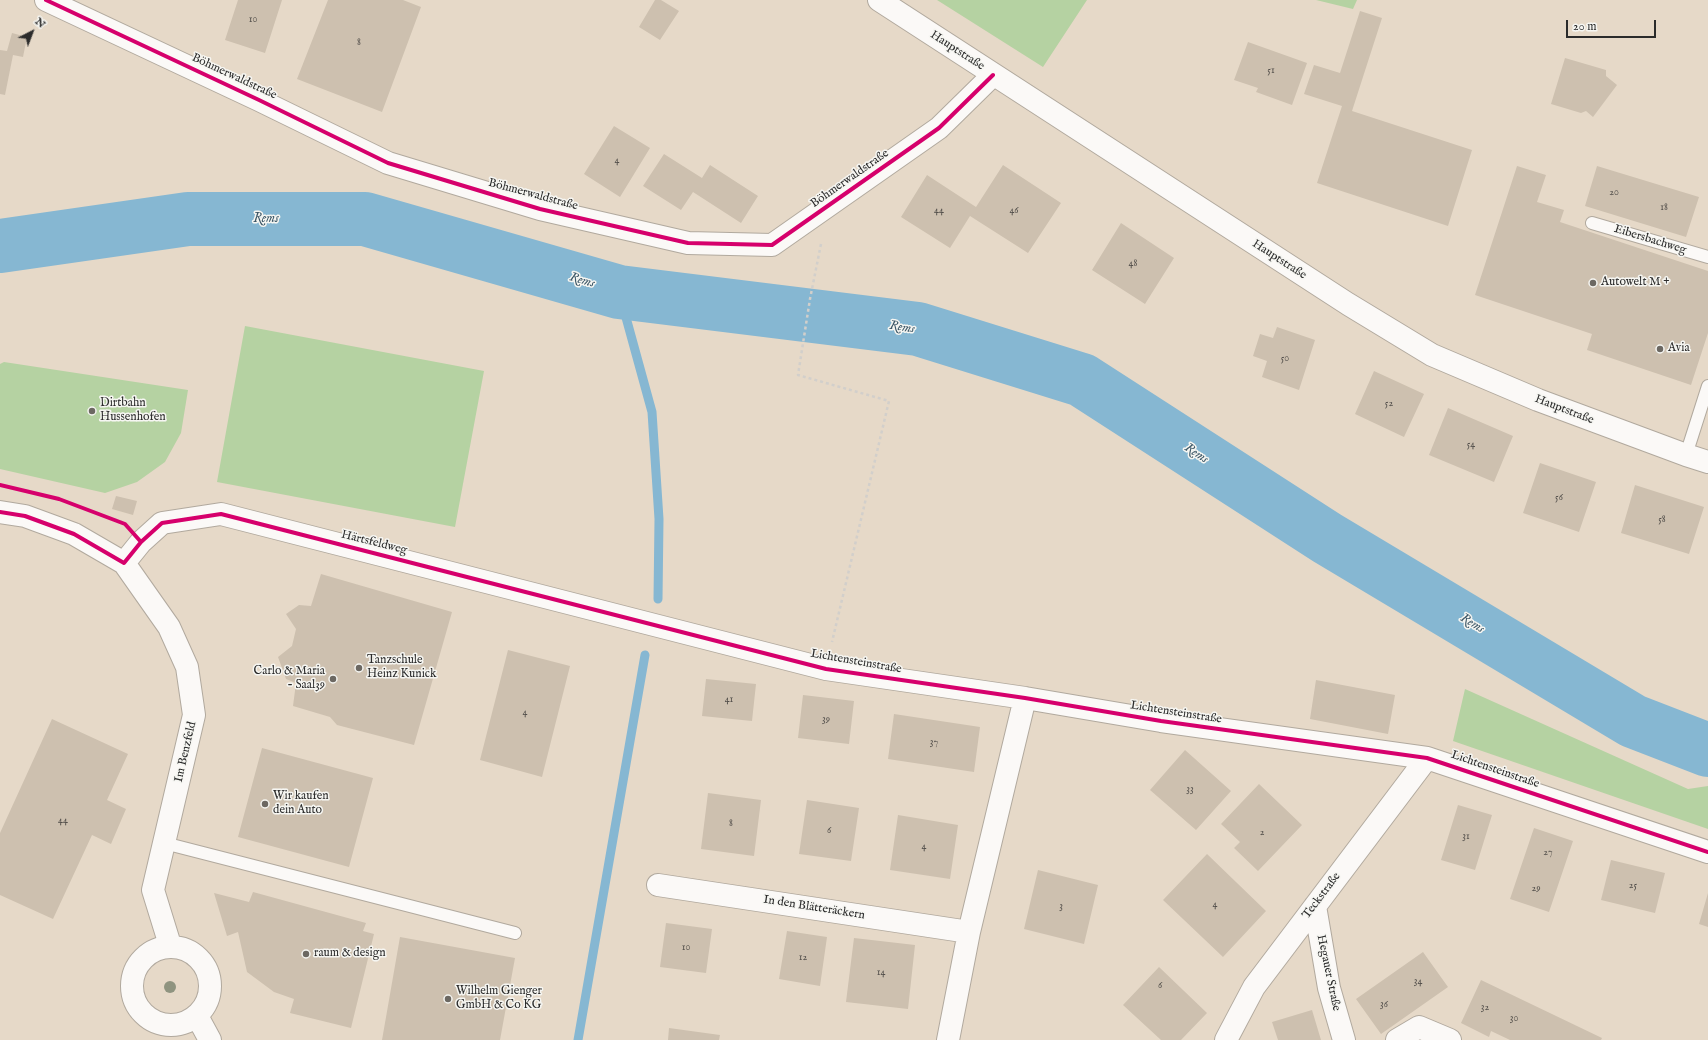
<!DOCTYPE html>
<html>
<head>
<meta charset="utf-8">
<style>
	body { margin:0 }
	#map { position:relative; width:1708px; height:1040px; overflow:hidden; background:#e6d9c8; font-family:"IM FELL English",serif }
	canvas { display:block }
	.north { position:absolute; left:12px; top:12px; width:40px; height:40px; -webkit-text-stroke:3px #f6f6f2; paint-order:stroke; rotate:42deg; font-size:11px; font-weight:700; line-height:16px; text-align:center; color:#2b2b2b }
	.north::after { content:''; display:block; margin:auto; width:14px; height:18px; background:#2b2b2b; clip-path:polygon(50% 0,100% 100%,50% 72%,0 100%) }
	.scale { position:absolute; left:1566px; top:20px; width:90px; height:18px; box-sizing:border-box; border:2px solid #2b2b2b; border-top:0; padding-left:5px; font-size:12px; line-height:14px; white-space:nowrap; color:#2b2b2b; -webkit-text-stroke:3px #f6f6f2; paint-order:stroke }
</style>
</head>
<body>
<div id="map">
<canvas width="1708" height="1040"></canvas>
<div class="north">N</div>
<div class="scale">20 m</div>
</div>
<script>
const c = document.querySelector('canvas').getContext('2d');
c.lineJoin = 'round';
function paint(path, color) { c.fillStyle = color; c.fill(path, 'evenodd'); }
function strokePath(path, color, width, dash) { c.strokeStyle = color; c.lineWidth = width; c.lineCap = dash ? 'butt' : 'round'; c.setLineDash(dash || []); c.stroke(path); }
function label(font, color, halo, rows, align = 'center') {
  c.font = font + ' "IM FELL English",serif'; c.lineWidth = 3; c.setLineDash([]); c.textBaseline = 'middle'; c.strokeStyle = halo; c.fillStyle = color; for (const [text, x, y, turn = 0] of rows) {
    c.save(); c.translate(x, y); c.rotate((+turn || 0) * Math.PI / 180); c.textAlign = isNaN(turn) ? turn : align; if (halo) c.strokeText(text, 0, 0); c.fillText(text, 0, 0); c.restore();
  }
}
const green = new Path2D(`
	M937,0H1087L1043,67Z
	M1316,0H1357L1353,9Z
	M245,326L484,371L455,527L217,482Z
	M4,362L188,390L181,433L165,462L137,482L105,493L0,469V364Z
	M1465,689L1688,789L1708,786V829L1453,741Z`);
const stream = new Path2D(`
	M619,292L652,412L659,519L658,599
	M1082,380L1090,362
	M578,1040L645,655`);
const river = new Path2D(`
	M0,246L188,219H365L619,292L918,329L1082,380L1327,538L1633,721L1708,750`);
const building = new Path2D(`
	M238,0H282L265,53L225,40Z
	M328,0H403L421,7L382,112L297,79Z
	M655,0H661L679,11L660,40L639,27Z
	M1360,11L1382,18L1352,111L1472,150L1448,226L1317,183L1342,106L1304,94L1314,65L1340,73Z
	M12,33L27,37L23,57L13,55L5,95L0,94V50L7,51Z
	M1248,42L1307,63L1292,105L1256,92L1258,88L1234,80Z
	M1565,58L1606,70V76L1617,85L1593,117L1586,111L1581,113L1551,104Z
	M614,126L650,148L620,197L584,174Z
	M664,154L702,178L710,165L758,196L741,223L693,192L681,210L643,186Z
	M1003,165L1061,203L1028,253L970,216L950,248L901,217L927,175L976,207Z
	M1517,166L1546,175L1537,202L1564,210L1560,222L1708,271V333L1691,385L1587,350L1592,334L1475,295Z
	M1597,166L1699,197L1686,237L1585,206Z
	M1121,223L1174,258L1145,304L1092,270Z
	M1277,327L1315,340L1299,390L1262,377L1267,361L1253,356L1260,334L1273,338Z
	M1374,371L1424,394L1404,437L1355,414Z
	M1448,408L1513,436L1494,482L1429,455Z
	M1540,463L1596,482L1579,532L1523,513Z
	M1635,485L1704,507L1689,554L1621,533Z
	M116,496L137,501L133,515L112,509Z
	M321,574L452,612L414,745L337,725L330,717L293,706L296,683L286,679L278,657L292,646L296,629L286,614L299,605L311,606Z
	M508,650L570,666L542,777L480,760Z
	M706,679L756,684L752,721L702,716Z
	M1316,680L1395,695L1388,734L1310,719Z
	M803,695L854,701L849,744L798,738Z
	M894,714L980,727L974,772L888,759Z
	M52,719L128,754L107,800L126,809L111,844L92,835L53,919L0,895V833Z
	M262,748L373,778L349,867L238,837Z
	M1185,750L1231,791L1196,830L1150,790Z
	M1259,784L1302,825L1258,871L1234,848L1240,842L1221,824Z
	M708,793L761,800L754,856L701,849Z
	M807,800L859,808L851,861L799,854Z
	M1458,805L1492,815L1475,870L1441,860Z
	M898,815L958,825L950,879L890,870Z
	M1534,828L1573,841L1549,912L1510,899Z
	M1207,854L1266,911L1223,957L1163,900Z
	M1611,860L1665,873L1655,913L1601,900Z
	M1038,870L1098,885L1084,944L1024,929Z
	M253,892L366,923L363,931L374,934L351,1028L290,1013L294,999L274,992L247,972L238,932L227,936L214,893L249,902Z
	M1708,893V927L1699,924Z
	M666,923L712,929L706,973L660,967Z
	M787,931L827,937L820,986L779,979Z
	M400,937L515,958L500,1040H382Z
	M854,938L915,945L908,1009L846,1002Z
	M1423,952L1448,987L1381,1034L1356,999Z
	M1159,967L1207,1013L1181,1040H1161L1123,1005Z
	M1481,980L1602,1038L1601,1040H1510L1491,1031L1489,1037L1461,1023Z
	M1312,1010L1321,1040H1278L1272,1022Z
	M669,1028L720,1035L719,1040H668Z`);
const path = new Path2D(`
	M821,244L810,299L798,375L889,401L832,642
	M91,511L122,522`);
const service = new Path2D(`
	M1592,223L1708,257
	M1686,455L1708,386
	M164,843L515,933`);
const minor = new Path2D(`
	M46,0L259,100L388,163L540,209L688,243L772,245L939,128L993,75
	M0,512L25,516L74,534L124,563L169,627L187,667L194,715L153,890L170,945
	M124,563L141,542L162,523L221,514L826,669L1025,698L1161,721L1427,758L1708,852
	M658,885L969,932
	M1315,906L1329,988L1344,1040
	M132 986a39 39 0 1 1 78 0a39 39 0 1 1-78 0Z
	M197,1016L210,1040
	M948,1040L969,932L1025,698
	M1226,1040L1254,987L1427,758
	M1397,1040L1419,1027L1450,1040`);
const tertiary = new Path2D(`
	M879,0L1348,304L1432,355L1538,400L1686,455L1708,462`);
const cycleway = new Path2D(`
	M46,0L259,100L388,163L540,209L688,243L772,245L939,128L993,75
	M0,485L59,499L125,524L141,542
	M0,512L25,516L74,534L124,563L141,542L162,523L221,514L826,669L1025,698L1161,721L1427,758L1708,852`);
const trees = [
	[170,987]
];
const markers = [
	[1593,283,4,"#6c6862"],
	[1660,349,4,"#6c6862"],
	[92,411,4,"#6c6862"],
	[359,668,4,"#6c6862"],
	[333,679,4,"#6c6862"],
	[265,804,4,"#6c6862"],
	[306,954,4,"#6c6862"],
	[448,999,4,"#6c6862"]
];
const numberNames = [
	["10",253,20],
	["8",359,43],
	["51",1271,71],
	["4",617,161],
	["20",1614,193],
	["18",1664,208],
	["44",939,211],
	["46",1014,211],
	["48",1133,264],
	["50",1285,359],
	["52",1389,404],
	["54",1471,445],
	["56",1559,498],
	["58",1662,520],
	["41",729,700],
	["4",525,713],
	["39",826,720],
	["37",934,743],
	["33",1190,790],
	["44",63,821],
	["8",731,824],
	["6",829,831],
	["2",1262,833],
	["31",1466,837],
	["4",924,847],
	["27",1548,853],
	["25",1633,886],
	["29",1536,889],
	["4",1215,905],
	["3",1061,907],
	["10",686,948],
	["12",803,958],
	["14",881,973],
	["34",1418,982],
	["6",1160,986],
	["36",1384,1005],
	["32",1485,1008],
	["30",1514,1019]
];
const streetNames = [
	["Hauptstraße",957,51,33],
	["Böhmerwaldstraße",234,77,25],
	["Böhmerwaldstraße",850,179,-35],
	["Böhmerwaldstraße",533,195,15],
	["Eibersbachweg",1650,240,17],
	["Hauptstraße",1279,260,33],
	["Hauptstraße",1564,410,21],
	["Härtsfeldweg",374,543,14],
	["Lichtensteinstraße",856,662,10],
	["Lichtensteinstraße",1176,713,9],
	["Im Benzfeld",186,752,-77],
	["Lichtensteinstraße",1495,770,19],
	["Teckstraße",1322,896,-53],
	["In den Blätteräckern",814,908,9],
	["Hegauer Straße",1328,973,78]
];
const poiNames = [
	["Autowelt M +",1601,283],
	["Avia",1668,349],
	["Dirtbahn",100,404],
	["Hussenhofen",100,418],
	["Tanzschule",367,661],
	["Heinz Kunick",367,675],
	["Carlo & Maria",325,672,"right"],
	["- Saal39",325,686,"right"],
	["Wir kaufen",273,797],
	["dein Auto",273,811],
	["raum & design",314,954],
	["Wilhelm Gienger",456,992],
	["GmbH & Co KG",456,1006]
];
const waterNames = [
	["Rems",266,219],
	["Rems",582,281,16],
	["Rems",902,328,8],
	["Rems",1196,454,33],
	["Rems",1472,624,31]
];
paint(green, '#b5d2a2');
strokePath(stream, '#86b7d2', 9);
strokePath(river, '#86b7d2', 54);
paint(building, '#cdc0af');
strokePath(service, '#b1a99e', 14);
strokePath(minor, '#b1a99e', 24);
strokePath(tertiary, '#b1a99e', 24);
strokePath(path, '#d2cfcb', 2.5, [3, 3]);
strokePath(service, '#fbf9f7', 12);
strokePath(minor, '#fbf9f7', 22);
strokePath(tertiary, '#fbf9f7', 22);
strokePath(cycleway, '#d6006c', 4);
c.fillStyle = '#8f9480';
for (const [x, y] of trees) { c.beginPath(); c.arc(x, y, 6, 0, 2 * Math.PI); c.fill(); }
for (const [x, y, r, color] of markers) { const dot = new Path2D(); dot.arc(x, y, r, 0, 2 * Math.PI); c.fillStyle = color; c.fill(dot); strokePath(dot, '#f6f6f2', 1.5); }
label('10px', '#54504c', null, numberNames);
label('12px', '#2b2b2b', '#f6f6f2', streetNames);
label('12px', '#2b2b2b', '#f6f6f2', poiNames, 'left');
label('italic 13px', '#3c5767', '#f6f6f2', waterNames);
</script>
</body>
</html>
